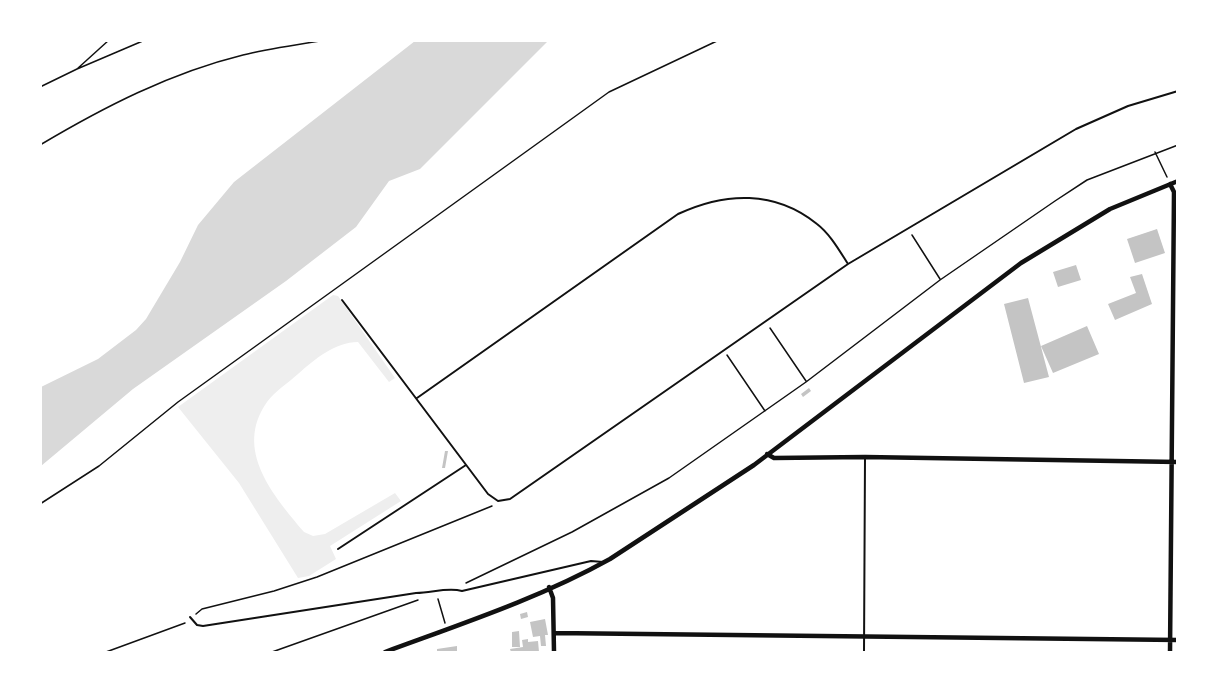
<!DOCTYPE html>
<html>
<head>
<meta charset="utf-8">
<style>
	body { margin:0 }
	#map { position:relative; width:1218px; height:693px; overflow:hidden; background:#fff; font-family:Raleway,sans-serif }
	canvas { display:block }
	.frame { position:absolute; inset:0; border:42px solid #fff; pointer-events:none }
</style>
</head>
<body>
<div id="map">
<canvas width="1218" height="693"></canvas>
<div class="frame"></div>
</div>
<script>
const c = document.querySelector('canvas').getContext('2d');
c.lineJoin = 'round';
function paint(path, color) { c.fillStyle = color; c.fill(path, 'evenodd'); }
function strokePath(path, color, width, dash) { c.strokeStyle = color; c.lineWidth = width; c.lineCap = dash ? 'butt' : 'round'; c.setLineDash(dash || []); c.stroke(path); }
const green = new Path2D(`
	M333,295L338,296L395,378L389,382L358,342C335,342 315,359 298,374C288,383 275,391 267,402C233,450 274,496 304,532L313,536L325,534L395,493L401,501L330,546L336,559L309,576L298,578L239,483L178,407Z`);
const water = new Path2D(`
	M415,41H548L420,169L389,181L356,227L286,281L133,389L41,466V387L98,359L136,330L146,319L180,262L198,225L234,182Z`);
const building = new Path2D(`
	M1157,229L1165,253L1135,263L1127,239Z
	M1076,265L1081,280L1058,287L1053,272Z
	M1142,274L1152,304L1115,320L1108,304L1136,293L1130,277Z
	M1028,298L1049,377L1024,383L1004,304Z
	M1087,326L1099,354L1053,373L1041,346Z
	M809,388L811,391L803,397L801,394Z
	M445,451H448L445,468H442Z
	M527,612L528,617L521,619L520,614Z
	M545,619L548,635H545L546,646H541L540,636L533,637L530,622Z
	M519,631L520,647H512V632Z
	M528,639V642L538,641L539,652H511L510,649L523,647L522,640Z
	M457,646V652H437V649Z`);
const path = new Path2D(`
	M77,69L145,40
	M40,87L77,69L109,40
	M40,145C104,107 170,73 243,55C269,48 298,45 325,40
	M1155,152L1167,177
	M912,235L940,279
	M770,328L806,381
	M727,355L765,411
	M40,504L99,466L178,402L609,92L719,40
	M466,583L572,532L669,478L806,382L940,280L1055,201L1087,180L1178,145
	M438,599L445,623
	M196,614L202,609L274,591L317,577L492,506
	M106,652L185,623
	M272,652L418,600`);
const service = new Path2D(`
	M342,300L488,494L498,501L510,499L848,264L1076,129L1128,106L1178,91
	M417,398L678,214C725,192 775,190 817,224C830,234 839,250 848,264
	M338,549L466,465
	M190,617L197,625L203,626L416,593C432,593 447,587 462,591L591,561L603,562
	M864,652L865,457`);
const minor = new Path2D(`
	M767,454L774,458L865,457L1178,462
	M549,587L553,598L554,652
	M554,633L1178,640
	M385,652C461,624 540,598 610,559L754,465L1021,263L1110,209L1178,181
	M1170,652L1174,192L1170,184`);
paint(green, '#eee');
paint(water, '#d9d9d9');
paint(building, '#c4c4c4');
strokePath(path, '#111', 1.5);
strokePath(service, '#111', 2);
strokePath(minor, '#111', 4.5);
</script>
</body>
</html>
